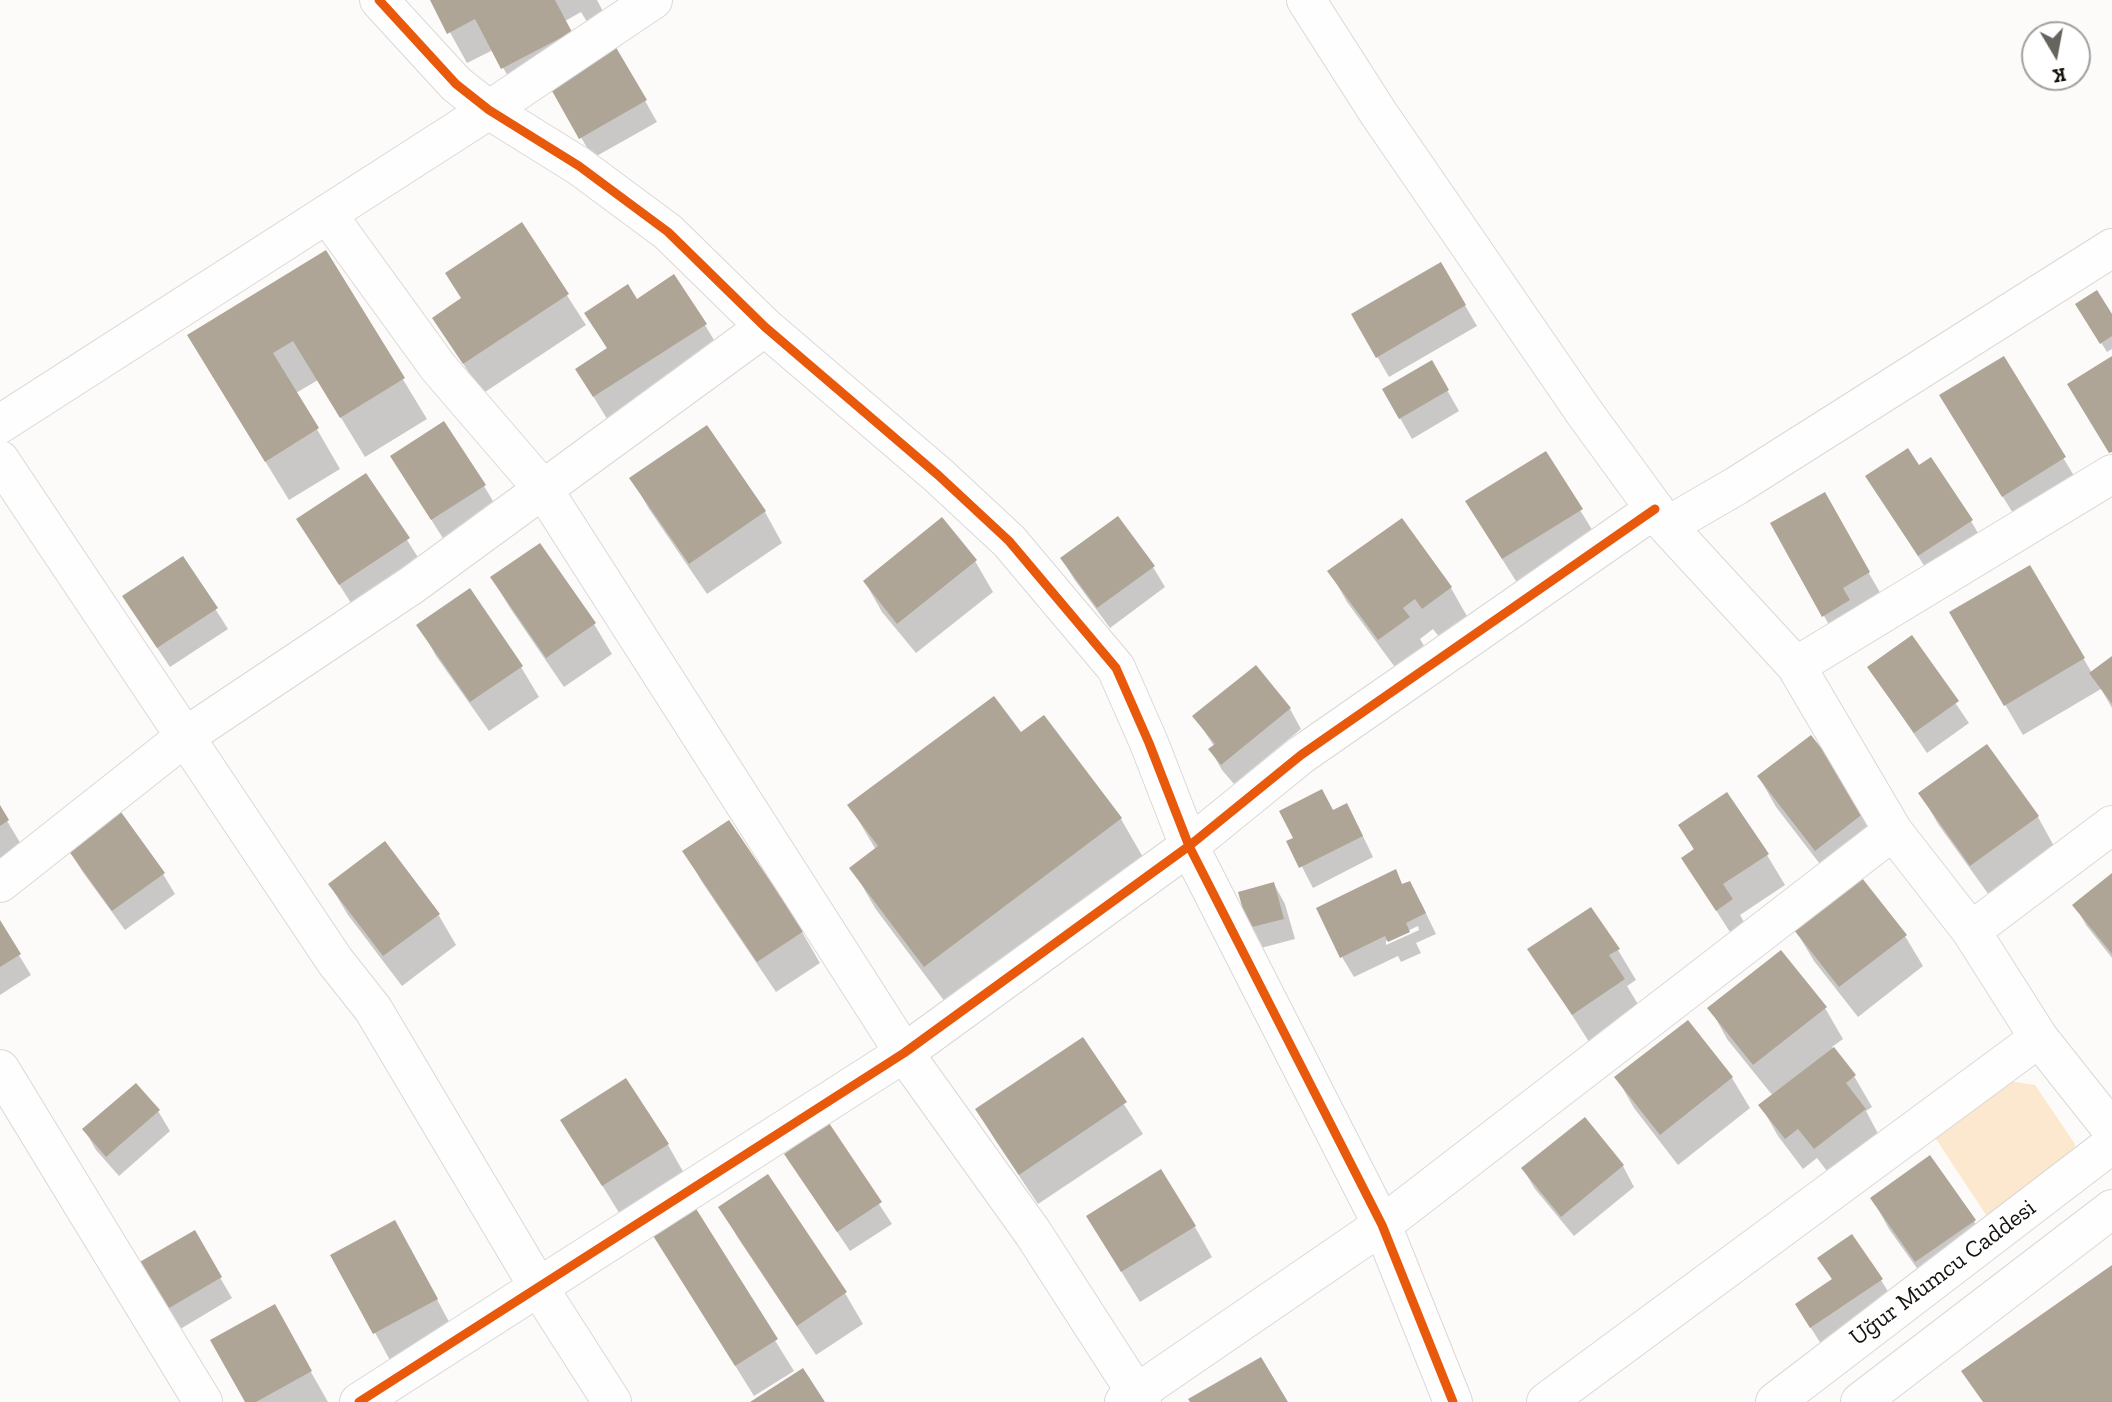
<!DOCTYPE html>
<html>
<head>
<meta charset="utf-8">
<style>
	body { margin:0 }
	#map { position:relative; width:2112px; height:1402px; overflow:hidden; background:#fdfbf9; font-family:"Zilla Slab",serif }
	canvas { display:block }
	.north { position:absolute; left:2021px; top:21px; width:70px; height:70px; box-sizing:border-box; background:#fff; border:2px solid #a2a09e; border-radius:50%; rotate:170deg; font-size:19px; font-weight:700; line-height:28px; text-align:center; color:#16120c }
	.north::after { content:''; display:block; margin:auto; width:24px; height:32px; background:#67645f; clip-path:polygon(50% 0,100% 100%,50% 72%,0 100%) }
</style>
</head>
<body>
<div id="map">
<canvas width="2112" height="1402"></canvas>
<div class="north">K</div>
</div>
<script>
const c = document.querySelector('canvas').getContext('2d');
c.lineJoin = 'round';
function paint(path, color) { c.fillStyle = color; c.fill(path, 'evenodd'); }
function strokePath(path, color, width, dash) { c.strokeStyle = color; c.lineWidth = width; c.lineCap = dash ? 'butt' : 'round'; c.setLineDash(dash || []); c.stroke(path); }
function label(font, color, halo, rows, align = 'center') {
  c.font = font + ' "Zilla Slab",serif'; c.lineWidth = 5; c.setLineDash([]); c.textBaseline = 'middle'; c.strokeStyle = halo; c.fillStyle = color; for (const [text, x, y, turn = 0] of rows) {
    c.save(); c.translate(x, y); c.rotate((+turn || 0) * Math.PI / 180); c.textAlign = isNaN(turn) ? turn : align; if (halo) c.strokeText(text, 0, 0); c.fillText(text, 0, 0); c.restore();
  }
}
const green = new Path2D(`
	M2003,1080L2035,1085L2075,1144L2072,1163L1992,1224L1932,1133Z`);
const shadow = new Path2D(`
	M432,0H597L608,21L592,30L581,12L565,21L587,62L614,46L657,122L593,158L550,84L521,99L493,50L467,63Z
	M521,224L586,325L482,394L435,318L462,300Z
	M326,253L427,419L365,457L318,380L296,393L340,469L289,500L212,375Z
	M1441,264L1477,326L1389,377L1353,315Z
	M637,301L705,325L723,355L612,427L577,370L608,350L586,313Z
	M2077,304L2112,317V349L2107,352Z
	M2003,358L2082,489L2021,526L1959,426Z
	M1431,362L1459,411L1412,439L1384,390Z
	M707,428L765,512L782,543L707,594L649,509L632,479Z
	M1545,453L1599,541L1521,589L1485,532Z
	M392,457L484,486L496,506L444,540Z
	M1918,467L1971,521L1989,552L1937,586L1868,477Z
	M366,475L426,570L358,614L298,520Z
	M1824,495L1886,603L1841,646L1772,524Z
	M942,520L975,561L993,592L916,653L882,612L865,582Z
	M183,558L228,629L170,667L136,616Z
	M1062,559L1153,567L1165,587L1110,628L1074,579Z
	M2029,567L2092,673L2112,658V708L2101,689L2023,735L1951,613Z
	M1330,572L1451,588L1468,618L1440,638L1433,629L1420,639L1426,649L1397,670L1347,602Z
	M492,578L594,624L612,654L564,687L510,608Z
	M419,625L521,667L539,697L489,731L436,656Z
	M1911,638L1969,723L1927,753L1869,668Z
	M1290,709L1301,729L1234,784L1222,770L1210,749L1214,746L1195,717Z
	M1044,717L1121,819L1144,859L948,1006L875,908L852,868L876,850L850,806L1021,734Z
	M1810,737L1885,841L1833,881L1776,807L1759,777Z
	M1987,747L2038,817L2055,848L1989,895L1938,824L1921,794Z
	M0,809L25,851L0,867Z
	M728,822L802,932L820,963L776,992L702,882L685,851Z
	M1680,825L1767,855L1785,885L1740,915L1749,930L1735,940L1683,858L1694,850Z
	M1358,826L1373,857L1313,888L1289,842Z
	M70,851L163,874L175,894L125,930L82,871Z
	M1395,872L1403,886L1421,903L1436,934L1416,943L1421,953L1401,962L1398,956L1354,977L1342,957ZM1418,926L1419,930L1386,945V941Z
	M2112,876V958L2086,925L2075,905Z
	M1274,884L1285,904L1295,939L1261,948L1249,927Z
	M330,885L438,914L456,945L402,986L348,915Z
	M0,924L31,975L0,995Z
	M1796,931L1905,936L1923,966L1858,1017L1814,961Z
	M1530,949L1618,950L1636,980L1627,986L1642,1011L1591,1045Z
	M1710,1008H1825L1843,1039L1832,1047L1854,1076L1872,1107L1866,1111L1882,1141L1833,1179L1817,1158L1803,1169L1778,1136L1761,1106L1773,1096L1727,1039Z
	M1688,1022L1732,1078L1750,1108L1678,1165L1634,1108L1617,1078Z
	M1082,1039L1143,1134L1038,1204L995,1140L977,1110Z
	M158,1111L170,1131L119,1176L96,1150L84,1129Z
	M1585,1119L1623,1166L1634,1187L1574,1236L1535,1189L1523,1169Z
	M562,1120L668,1145L685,1175L621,1216Z
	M828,1126L892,1224L850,1251L798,1174Z
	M767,1176L845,1293L863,1324L816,1355L738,1238L720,1207Z
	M1872,1198L1974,1221L1992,1251L1934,1292L1889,1229Z
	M694,1210L794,1371L754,1396L654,1235Z
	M1195,1227L1212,1257L1140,1302L1106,1247Z
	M194,1233L232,1298L172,1334L134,1268Z
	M412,1253L454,1331L392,1364L333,1255Z
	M1820,1258L1881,1280L1893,1300L1823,1347L1809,1325L1833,1281Z
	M274,1307L328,1402H247Z`);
const building = new Path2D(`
	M430,0H555L572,32L501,69L475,19L447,34Z
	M614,44L647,100L579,139L547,82Z
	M522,222L569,294L463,364L432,318L461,298L445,273Z
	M326,250L405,378L340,418L293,341L273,353L319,428L265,462L187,335Z
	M1441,262L1466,305L1376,358L1351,314Z
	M674,274L707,324L593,397L575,369L607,348L584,313L628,284L637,299Z
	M2097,290L2112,314V336L2100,344L2075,304Z
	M2004,356L2066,457L2002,497L1939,395Z
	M2112,356V452L2109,453L2067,384Z
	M1432,360L1449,390L1399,419L1382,389Z
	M444,421L486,485L431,520L390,456Z
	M707,425L766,511L689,564L629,478Z
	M1908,448L1919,465L1931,457L1973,520L1918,556L1865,476Z
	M1546,451L1583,509L1502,559L1465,501Z
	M366,473L410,538L339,585L296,519Z
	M1825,492L1870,572L1843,588L1850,600L1822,617L1770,523Z
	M1118,516L1155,566L1097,608L1060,558Z
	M942,517L977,560L897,624L863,581Z
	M1402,518L1452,587L1422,609L1415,599L1403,608L1410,617L1378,640L1327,571Z
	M540,543L596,623L546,658L490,577Z
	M183,556L218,608L157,648L122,596Z
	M2030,565L2085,658L2004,706L1949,612Z
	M470,588L523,666L470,702L416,625Z
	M1912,635L1959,701L1914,733L1867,667Z
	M2112,656V704L2089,673Z
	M1256,665L1291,708L1221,765L1208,749L1215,744L1192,716Z
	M994,696L1021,732L1044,715L1122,818L924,967L849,868L878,846L847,805Z
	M1811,735L1869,809L1815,851L1757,776Z
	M1987,744L2039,816L1970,866L1918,793Z
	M1322,789L1333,810L1347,803L1363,836L1299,868L1286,841L1293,838L1279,811Z
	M1727,792L1769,854L1723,884L1733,899L1716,911L1681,858L1694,849L1678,825Z
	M0,805L9,820L0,826Z
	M121,812L165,873L112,911L68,850Z
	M729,820L804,931L757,962L682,851Z
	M385,841L440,914L383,956L328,884Z
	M1396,869L1402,884L1410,881L1426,913L1406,923L1410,932L1388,942L1385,936L1340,958L1316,908Z
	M2112,873V954L2072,905Z
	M1862,878L1907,935L1839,987L1794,930Z
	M1274,882L1284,919L1248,928L1238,892Z
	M1591,907L1620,949L1609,955L1625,979L1572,1015L1527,949Z
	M0,920L21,954L0,967Z
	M1781,950L1827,1007L1753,1065L1707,1008Z
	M1688,1020L1733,1077L1660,1135L1614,1077Z
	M1083,1037L1127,1102L1019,1175L975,1109Z
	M1834,1047L1856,1075L1846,1083L1866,1109L1814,1149L1798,1129L1785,1139L1758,1105Z
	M626,1078L669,1144L602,1186L560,1120Z
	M136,1083L160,1110L106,1157L82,1129Z
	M1585,1117L1624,1165L1561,1217L1521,1168Z
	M829,1123L882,1202L837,1232L784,1154Z
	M1930,1155L1976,1220L1915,1262L1870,1198Z
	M1161,1169L1196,1226L1121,1272L1086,1216Z
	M768,1174L847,1292L797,1326L718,1207Z
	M695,1207L778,1339L735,1366L652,1234Z
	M395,1220L438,1299L373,1334L330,1255Z
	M195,1230L222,1277L159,1314L131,1267Z
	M1852,1234L1883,1279L1810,1328L1795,1304L1832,1279L1817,1258Z
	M2112,1265V1402H1983L1961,1371Z
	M275,1304L312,1371L256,1402H245L210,1340Z
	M1261,1357L1288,1402H1190L1188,1399Z
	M803,1368L825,1402H750Z`);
const street = new Path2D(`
	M379,0L456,84L489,110L579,166L668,232L765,327L938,475L1009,541L1116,668L1149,743L1189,846L1382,1225L1453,1402
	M1306,0L1379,114L1584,412L1667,526L1796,666L1893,831L1971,931L2039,1038L2112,1130
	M327,214L438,367L543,489L904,1053L1033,1233L1142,1402
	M0,424L489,110L653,0
	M0,460L335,961L373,1009L539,1288L612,1402
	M1667,526L1736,486L2112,248
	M1796,666L2112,474
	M0,883L186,736L412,585L765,327
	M1971,931L2112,825
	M0,1069L203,1402
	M359,1402L904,1053L1189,846L1301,755L1655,509
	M1124,1402L1382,1225L1893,831
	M1546,1402L2039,1038`);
const secondary = new Path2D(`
	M1775,1402L2112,1144
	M1860,1402L2112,1209`);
const cycleway = new Path2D(`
	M379,0L456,84L489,110L579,166L668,232L765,327L938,475L1009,541L1116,668L1149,743L1189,846L1382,1225L1453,1402
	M359,1402L904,1053L1189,846L1301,755L1655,509`);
const streetNames = [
	["Uğur Mumcu Caddesi",1943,1273,-37]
];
paint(green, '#fce8ce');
paint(shadow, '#0003');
paint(building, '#aea597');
strokePath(street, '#dbd8d5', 40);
strokePath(secondary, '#dbd8d5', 40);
strokePath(street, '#fffefe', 38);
strokePath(secondary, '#fffefe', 38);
strokePath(cycleway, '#e8590c', 9);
label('24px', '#16120c', '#fff', streetNames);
</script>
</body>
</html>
